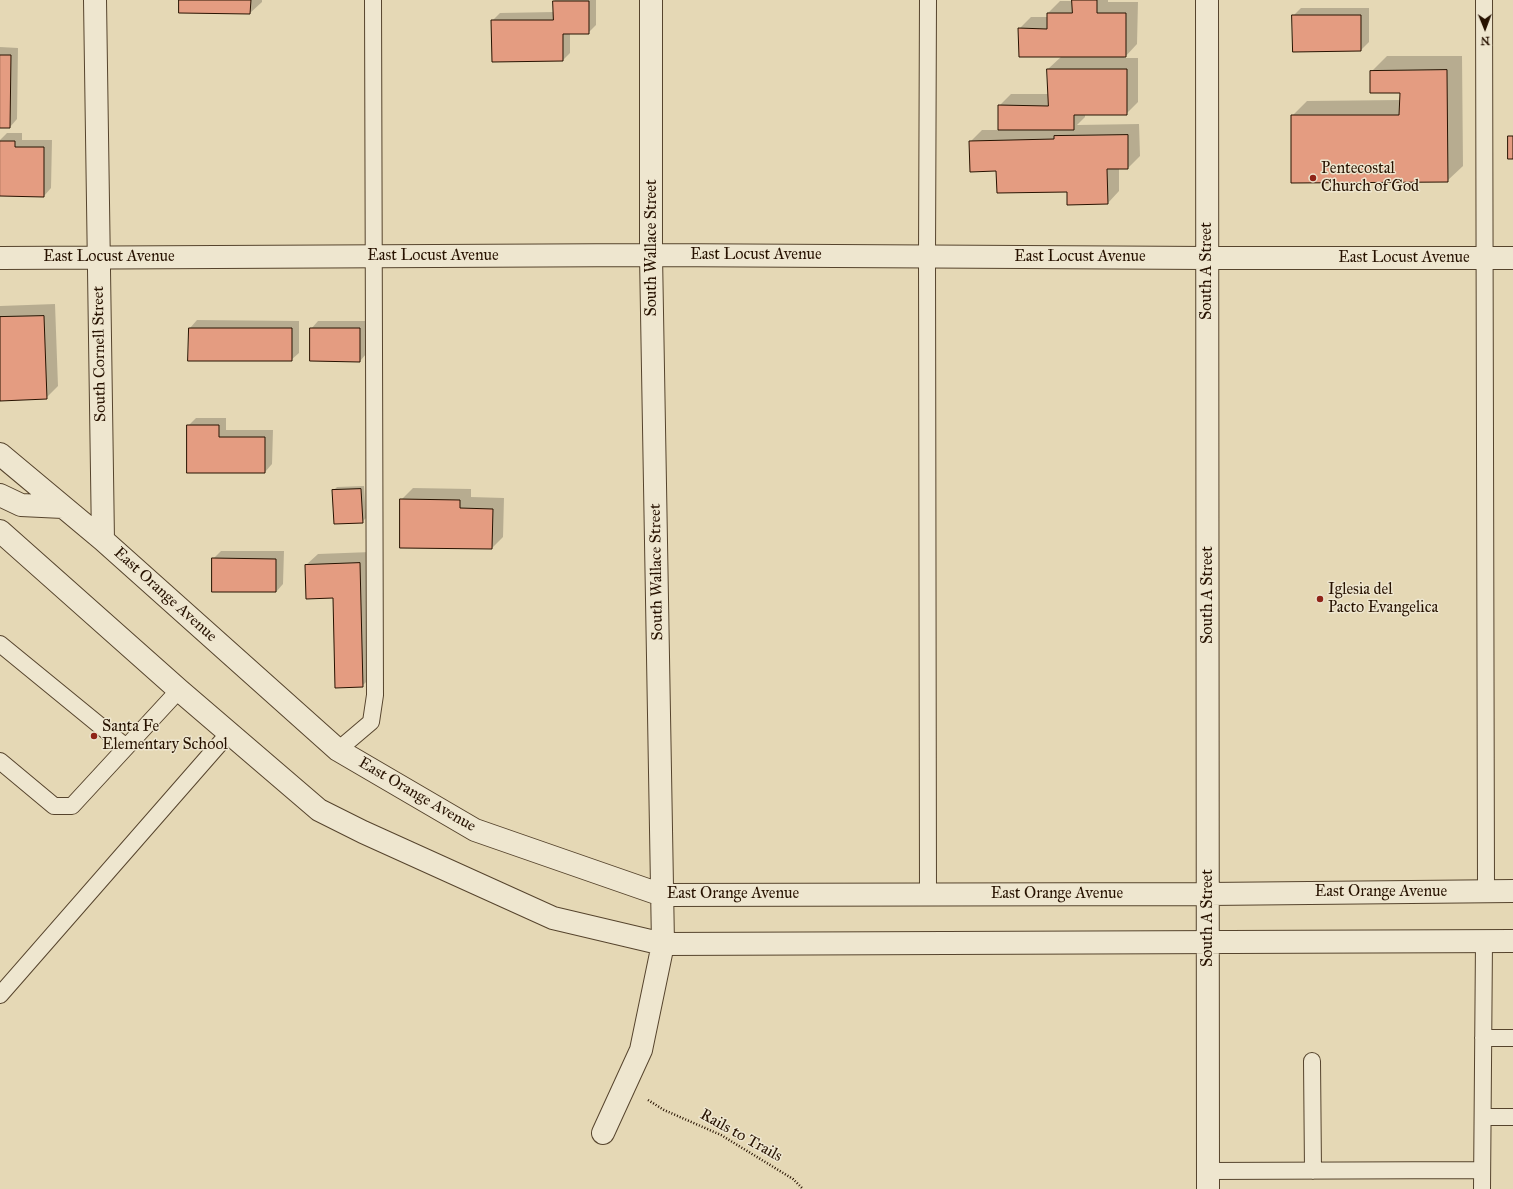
<!DOCTYPE html>
<html>
<head>
<meta charset="utf-8">
<style>
	body { margin:0 }
	#map { position:relative; width:1513px; height:1189px; overflow:hidden; background:#e5d8b5; font-family:"IM FELL Great Primer",serif }
	canvas { display:block }
	.north { position:absolute; left:1465px; top:8px; width:40px; height:40px; -webkit-text-stroke:3px #eee6cf; paint-order:stroke; rotate:179deg; font-size:11px; font-weight:700; line-height:16px; text-align:center; color:#271200 }
	.north::after { content:''; display:block; margin:auto; width:14px; height:18px; background:#271200; clip-path:polygon(50% 0,100% 100%,50% 72%,0 100%) }
</style>
</head>
<body>
<div id="map">
<canvas width="1513" height="1189"></canvas>
<div class="north">N</div>
</div>
<script>
const c = document.querySelector('canvas').getContext('2d');
c.lineJoin = 'round';
function paint(path, color) { c.fillStyle = color; c.fill(path, 'evenodd'); }
function strokePath(path, color, width, dash) { c.strokeStyle = color; c.lineWidth = width; c.lineCap = dash ? 'butt' : 'round'; c.setLineDash(dash || []); c.stroke(path); }
function label(font, color, halo, rows, align = 'center') {
  c.font = font + ' "IM FELL Great Primer",serif'; c.lineWidth = 3; c.setLineDash([]); c.textBaseline = 'middle'; c.strokeStyle = halo; c.fillStyle = color; for (const [text, x, y, turn = 0] of rows) {
    c.save(); c.translate(x, y); c.rotate((+turn || 0) * Math.PI / 180); c.textAlign = isNaN(turn) ? turn : align; if (halo) c.strokeText(text, 0, 0); c.fillText(text, 0, 0); c.restore();
  }
}
const shadow = new Path2D(`
	M180,0H262V2L250,13L180,12Z
	M555,0H596V25L588,33H570V53L563,60L492,21L500,13L554,12V1Z
	M1073,0H1108V2H1138L1137,44L1124,58H1138V102L1126,114H1085V117L1077,125L1139,124L1140,156L1128,168H1119V191L1108,203L997,170L970,142L982,130H999V106L1011,94H1049L1048,69L1062,56L1019,29L1031,17H1048V13L1060,1H1073Z
	M1301,8H1369V42L1361,50L1294,51L1293,16Z
	M0,47L18,48L17,119L10,127H0Z
	M1387,56H1462L1463,166L1447,181L1292,116L1307,101L1400,100V92L1371,72Z
	M7,133H22V140H52L51,188L44,196L0,195V140Z
	M55,304L58,386L46,398L0,400V306Z
	M197,320L299,321V353L291,360L190,328Z
	M318,321H367V353L360,361L311,329Z
	M196,418H226V430H273L272,464L265,472L188,426Z
	M364,486L366,518L362,522L333,491L337,487Z
	M413,488L471,489V497L504,498L503,537L492,548L401,500Z
	M221,551H284L283,584L276,592L213,559Z
	M371,552L374,674L362,686L334,597L306,565L318,554Z`);
const building = new Path2D(`
	M179,0H251L250,14L179,13Z
	M1072,0H1097V13H1126V57H1019L1018,28L1047,29V13H1072Z
	M553,1H589V34H563V61L492,62L491,20H553Z
	M1292,15H1361V51L1293,52Z
	M0,55H11L10,128H0Z
	M1047,69H1127V115H1074V130H998V105L1048,106Z
	M1447,70L1448,182L1291,183V115H1399L1400,93H1370V71Z
	M1128,135V169H1107L1108,204L1067,205V192L997,193L996,171L970,172L969,141L1054,139V136Z
	M1508,136H1513V159H1508Z
	M0,141H15V147H44V197L0,196Z
	M44,316L47,399L0,401V317Z
	M189,328H292V361H188Z
	M310,328H360V362L310,361Z
	M187,425H219V437H265V473H187Z
	M361,489L363,523L334,524L332,490Z
	M400,499L460,500V508L493,509L492,549L400,548Z
	M212,558L276,559V592H212Z
	M360,563L363,687L335,688L333,598L306,599L305,565Z`);
const path = new Path2D(`
	M648,1100L664,1110L721,1135L793,1179L803,1189`);
const lane = new Path2D(`
	M928,0L927,256L928,894
	M1484,0L1486,891
	M0,644L126,747
	M338,750L371,722L375,695L373,0
	M0,761L54,806H72L179,690
	M0,995L229,733
	M1483,1038H1513
	M1312,1061L1313,1171
	M1483,1117H1513
	M1208,1171L1482,1170
	M1482,1189L1484,941`);
const street = new Path2D(`
	M95,0L103,540
	M1207,0L1208,1189
	M0,258L651,255L1207,258H1513
	M0,454L103,540L338,750L475,830L662,895L1208,894L1513,891
	M0,495L21,505L63,507
	M0,531L179,690L319,810L363,832L553,918L663,944L1513,941
	M603,1133L641,1050L663,944L651,255V0`);
const markers = [
	[1313,178,4,"#8f2418"],
	[1320,599,4,"#8f2418"],
	[94,736,4,"#8f2418"]
];
const poiNames = [
	["Pentecostal",1321,169],
	["Church of God",1321,187],
	["Iglesia del",1328,590],
	["Pacto Evangelica",1328,608],
	["Santa Fe",102,727],
	["Elementary School",102,745]
];
const streetNames = [
	["South Wallace Street",652,248,-90],
	["East Locust Avenue",756,255],
	["East Locust Avenue",433,256],
	["East Locust Avenue",109,257],
	["East Locust Avenue",1080,257],
	["East Locust Avenue",1404,258],
	["South A Street",1207,271,-90],
	["South Cornell Street",100,354,-91],
	["South Wallace Street",657,572,-91],
	["East Orange Avenue",165,595,42],
	["South A Street",1208,595,-90],
	["East Orange Avenue",417,795,30],
	["East Orange Avenue",1381,892],
	["East Orange Avenue",733,894],
	["East Orange Avenue",1057,894],
	["South A Street",1208,918,-90],
	["Rails to Trails",741,1136,29]
];
paint(shadow, '#0003');
paint(building, '#e49c81');
strokePath(building, '#271200', 1);
strokePath(lane, '#56442d', 18);
strokePath(street, '#56442d', 24);
strokePath(path, '#271200', 2.5, [1, 2]);
strokePath(lane, '#eee6cf', 16);
strokePath(street, '#eee6cf', 22);
for (const [x, y, r, color] of markers) { const dot = new Path2D(); dot.arc(x, y, r, 0, 2 * Math.PI); c.fillStyle = color; c.fill(dot); strokePath(dot, '#eee6cf', 1.5); }
label('16px', '#271200', '#eee6cf', poiNames, 'left');
label('16px', '#271200', '#eee6cf', streetNames);
</script>
</body>
</html>
